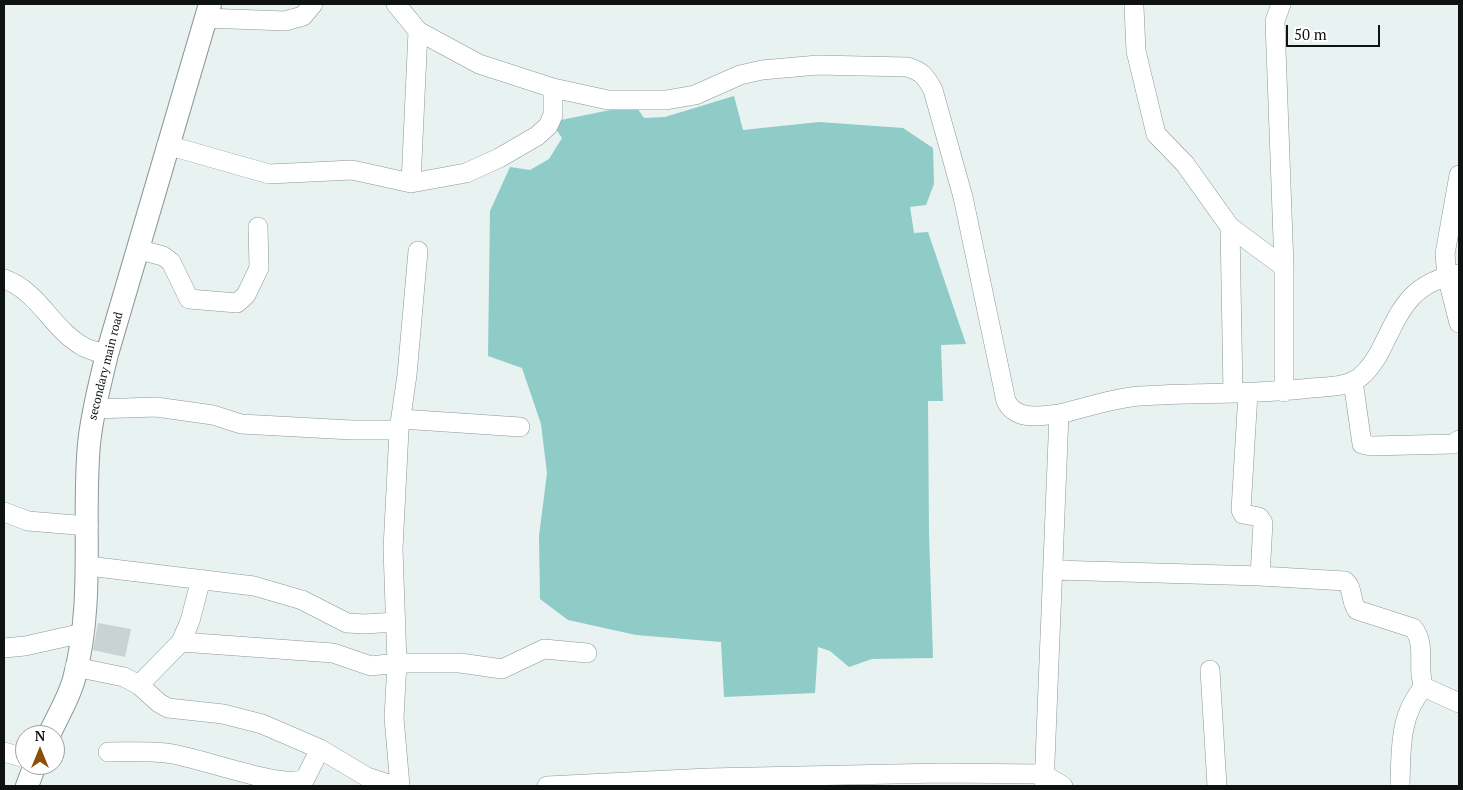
<!DOCTYPE html>
<html>
<head>
<meta charset="utf-8">
<style>
	body { margin:0 }
	#map { position:relative; width:1463px; height:790px; overflow:hidden; background:#e7f2f1; font-family:"PT Serif",serif }
	canvas { display:block }
	.frame { position:absolute; inset:0; border:5px solid #0e1211; pointer-events:none }
	.north { position:absolute; left:15px; top:725px; width:50px; height:50px; box-sizing:border-box; background:#fff; border:1px solid #9fa0a0; border-radius:50%; rotate:0deg; font-size:14px; font-weight:700; line-height:20px; text-align:center; color:#0e1211 }
	.north::after { content:''; display:block; margin:auto; width:18px; height:22px; background:#8b510a; clip-path:polygon(50% 0,100% 100%,50% 72%,0 100%) }
	.scale { position:absolute; left:1286px; top:25px; width:94px; height:22px; box-sizing:border-box; border:2px solid #0e1211; border-top:0; padding-left:6px; font-size:15px; line-height:18px; white-space:nowrap; color:#0e1211; -webkit-text-stroke:4px #fff; paint-order:stroke }
</style>
</head>
<body>
<div id="map">
<canvas width="1463" height="790"></canvas>
<div class="frame"></div>
<div class="north">N</div>
<div class="scale">50 m</div>
</div>
<script>
const c = document.querySelector('canvas').getContext('2d');
c.lineJoin = 'round';
function paint(path, color) { c.fillStyle = color; c.fill(path, 'evenodd'); }
function strokePath(path, color, width, dash) { c.strokeStyle = color; c.lineWidth = width; c.lineCap = dash ? 'butt' : 'round'; c.setLineDash(dash || []); c.stroke(path); }
function label(font, color, halo, rows, align = 'center') {
  c.font = font + ' "PT Serif",serif'; c.lineWidth = 4; c.setLineDash([]); c.textBaseline = 'middle'; c.strokeStyle = halo; c.fillStyle = color; for (const [text, x, y, turn = 0] of rows) {
    c.save(); c.translate(x, y); c.rotate((+turn || 0) * Math.PI / 180); c.textAlign = isNaN(turn) ? turn : align; if (halo) c.strokeText(text, 0, 0); c.fillText(text, 0, 0); c.restore();
  }
}
const water = new Path2D(`
	M734,96L743,130L819,122L903,128L933,148L934,184L926,205L910,207L914,233L928,232L966,344L941,345L943,401H928L929,533L933,658L872,659L849,667L830,651L818,647L815,693L724,697L721,642L636,635L568,620L540,599L539,536L547,473L541,424L522,368L488,356L490,211L510,167L530,170L549,159L562,138L551,122L635,105L644,118L665,117Z`);
const building = new Path2D(`
	M98,623L131,629L125,657L93,650Z`);
const minor = new Path2D(`
	M396,4L418,31L411,183
	M1281,4L1275,21L1284,267
	M1134,7L1136,51L1156,134L1185,164L1230,227L1233,393
	M205,18L285,21L303,16L313,4
	M418,31L479,64L553,88L608,100H666L695,95L740,75L762,70L818,65L907,67C922,71 926,77 933,90L963,197L1006,401C1016,421 1039,416 1059,414L1044,786
	M167,145L269,174L352,170L411,183L466,173L499,158L537,136L548,126L553,115V88
	M1459,175L1445,254L1447,276L1459,323
	M1230,227L1284,267V392
	M137,249L163,256L171,262L189,299L237,303L246,295L259,268L258,227
	M4,279C39,291 52,330 84,347C91,351 99,352 107,354
	M1353,381L1362,444L1371,446L1453,444L1459,440
	M1248,393L1241,510L1243,514L1259,517L1263,523L1260,576
	M94,409L156,407L213,415L241,424L352,430H399
	M1059,414C1085,408 1113,398 1140,396C1197,392 1254,395 1311,388C1324,387 1340,387 1352,382C1364,377 1372,365 1378,355C1400,313 1407,283 1459,274
	M401,419L520,427
	M4,512L28,521L88,526
	M88,566L254,586L302,600L347,623L365,624L395,622
	M1054,570L1260,576L1345,581C1354,589 1350,601 1357,610L1413,628C1427,644 1416,669 1424,687L1459,703
	M181,642L333,653L371,666L397,663H460L502,669L544,649L587,653
	M4,648L25,646L83,633
	M75,667L124,677L139,685L159,703L168,708L223,714L262,724L320,749L367,777L394,786
	M1210,670L1217,786
	M139,685L181,642L190,621L201,579
	M4,752L25,758
	M108,752C128,752 147,751 166,753C197,756 281,790 305,779L320,749
	M400,786L394,718L397,663L393,549L399,430L407,375L418,251
	M547,786L708,778L941,773L1043,774L1063,786
	M1400,786C1401,751 1399,714 1424,687`);
const major = new Path2D(`
	M49,735C57,717 69,698 74,679C95,602 82,522 89,444C92,413 100,384 107,354L210,4
	M27,786L35,765`);
const streetNames = [
	["secondary main road",106,366,-76]
];
paint(water, '#8fcbc7');
paint(building, '#c8d3d2');
strokePath(minor, '#8d9796', 20);
strokePath(major, '#8d9796', 24);
strokePath(minor, '#fff', 19);
strokePath(major, '#fff', 22);
label('12px', '#0e1211', '#fff', streetNames);
</script>
</body>
</html>
